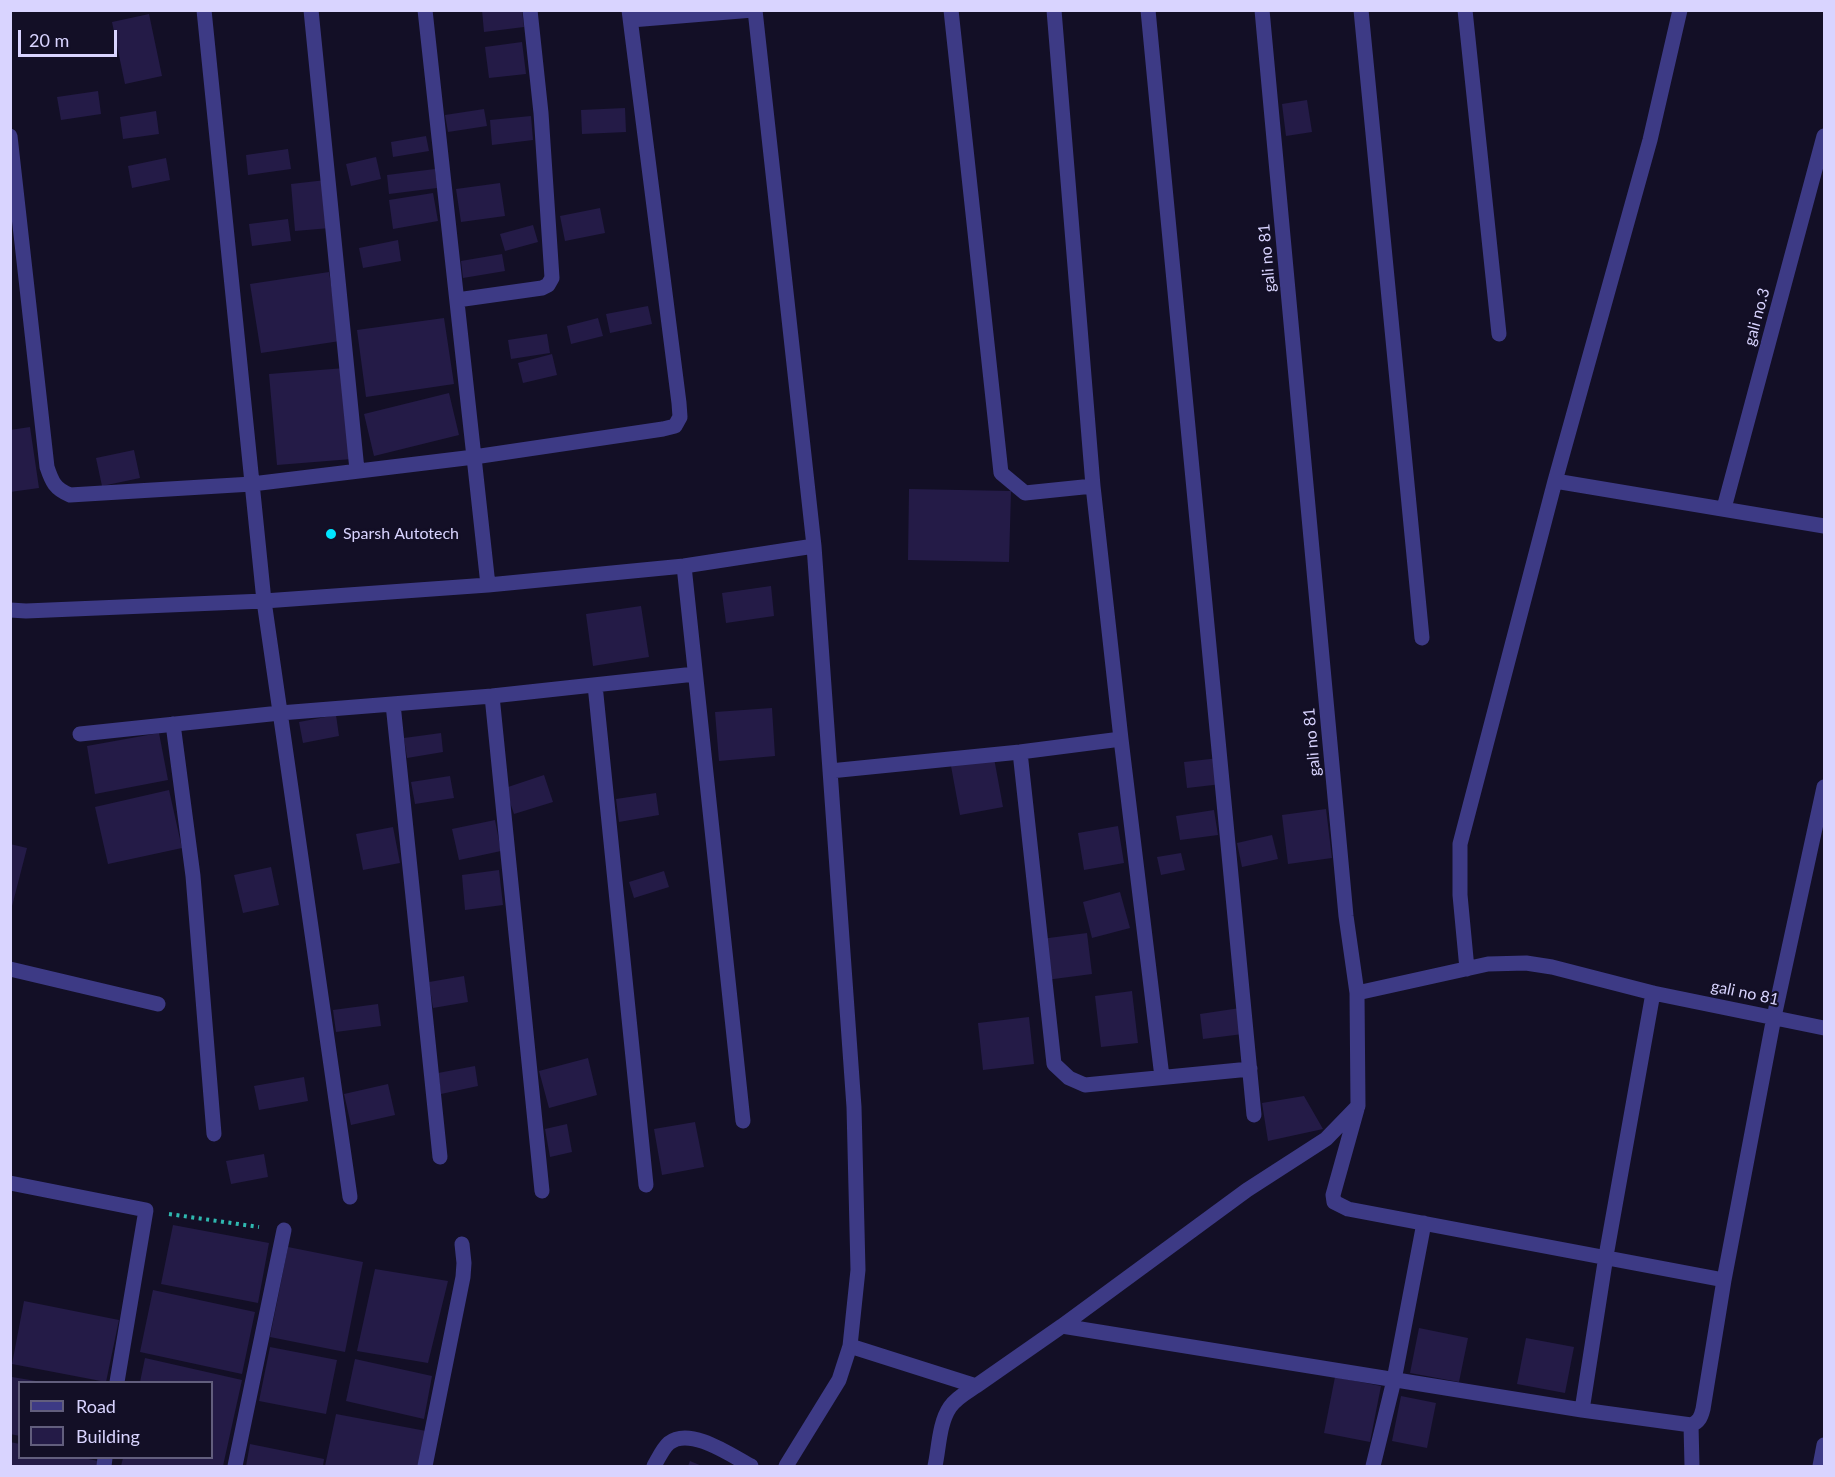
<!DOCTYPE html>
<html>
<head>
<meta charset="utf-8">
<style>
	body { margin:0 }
	#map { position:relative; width:1835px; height:1477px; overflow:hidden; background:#130f26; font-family:Lato,sans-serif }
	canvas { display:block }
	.frame { position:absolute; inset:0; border:12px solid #d9d4ff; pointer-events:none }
	.legend { position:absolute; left:18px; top:1381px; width:195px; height:78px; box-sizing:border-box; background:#130f26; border:2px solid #625e7d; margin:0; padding:8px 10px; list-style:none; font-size:18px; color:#d9d4ff }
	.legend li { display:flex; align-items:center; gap:12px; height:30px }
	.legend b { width:30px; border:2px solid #625e7d }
	.scale { position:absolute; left:18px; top:30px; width:99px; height:27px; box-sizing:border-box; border:3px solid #d9d4ff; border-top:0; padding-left:8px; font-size:18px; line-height:21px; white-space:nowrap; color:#d9d4ff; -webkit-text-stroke:4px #130f26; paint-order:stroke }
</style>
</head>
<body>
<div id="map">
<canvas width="1835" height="1477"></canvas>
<div class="frame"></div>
<ul class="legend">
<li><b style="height:8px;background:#3d3a85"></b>Road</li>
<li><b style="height:16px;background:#241b47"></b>Building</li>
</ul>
<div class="scale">20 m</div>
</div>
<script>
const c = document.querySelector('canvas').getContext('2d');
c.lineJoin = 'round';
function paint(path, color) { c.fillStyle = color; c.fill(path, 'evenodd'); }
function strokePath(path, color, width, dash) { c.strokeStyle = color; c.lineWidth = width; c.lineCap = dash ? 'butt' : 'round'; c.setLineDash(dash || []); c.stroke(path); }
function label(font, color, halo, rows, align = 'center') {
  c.font = font + ' Lato,sans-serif'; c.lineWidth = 4.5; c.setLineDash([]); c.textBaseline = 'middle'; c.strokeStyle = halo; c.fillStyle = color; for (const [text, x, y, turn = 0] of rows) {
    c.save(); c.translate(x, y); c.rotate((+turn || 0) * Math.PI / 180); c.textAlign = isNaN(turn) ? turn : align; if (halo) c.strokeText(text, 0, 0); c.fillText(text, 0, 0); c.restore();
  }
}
const building = new Path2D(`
	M482,10H522L524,27L484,32Z
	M149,14L162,76L125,84L112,22Z
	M522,42L526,74L489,78L485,47Z
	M98,91L101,114L61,120L57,97Z
	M1307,100L1312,132L1286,136L1282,104Z
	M625,108L626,132L582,134L581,110Z
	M484,109L487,126L448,132L445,115Z
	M156,111L159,134L123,139L120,117Z
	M531,116L533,140L492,145L490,120Z
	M426,136L429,151L393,157L391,142Z
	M288,149L291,169L248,175L246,155Z
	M376,157L381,179L351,186L346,164Z
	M166,158L170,180L132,188L128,166Z
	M435,169L437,188L389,194L387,175Z
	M326,180L330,228L295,231L291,184Z
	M500,183L505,216L461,222L456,189Z
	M433,193L438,221L393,229L389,200Z
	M600,208L605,233L565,241L560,216Z
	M288,219L291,241L252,246L249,224Z
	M533,225L538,242L505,251L500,234Z
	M398,240L401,261L363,268L359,248Z
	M502,254L505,271L463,278L461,261Z
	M329,272L340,341L261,353L250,284Z
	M648,306L652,324L610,333L606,314Z
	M444,318L454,384L366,397L357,330Z
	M598,318L603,336L571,344L567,326Z
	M547,334L550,353L511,359L508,340Z
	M552,354L557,375L523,383L518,363Z
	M345,368L352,459L277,465L269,374Z
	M449,393L459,435L374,456L364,414Z
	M30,427L39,488L10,492V430Z
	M134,450L140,478L102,486L96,458Z
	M909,489L1011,491L1009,562L908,560Z
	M771,586L774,616L726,623L722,593Z
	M641,606L649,657L593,666L586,614Z
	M772,708L775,756L719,761L715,712Z
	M336,715L339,736L303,743L299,722Z
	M159,733L168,780L95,794L87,746Z
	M441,733L443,752L407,758L404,738Z
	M994,758L1003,807L960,815L951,766Z
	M1219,758L1222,784L1187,788L1184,762Z
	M544,775L553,802L514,814L505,788Z
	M450,776L454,798L415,804L411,782Z
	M169,790L182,848L108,864L95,807Z
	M656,793L659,815L619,822L616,799Z
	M1326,809L1332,858L1288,864L1282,815Z
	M1214,810L1218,835L1180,840L1176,816Z
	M495,820L501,851L459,860L452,829Z
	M1118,826L1124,863L1084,870L1078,833Z
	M393,827L400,863L363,870L356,834Z
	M1272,835L1278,859L1242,867L1237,843Z
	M10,844L27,848L11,910H10Z
	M1181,853L1185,870L1161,875L1157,857Z
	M271,867L279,905L243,913L234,875Z
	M499,870L503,905L465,910L462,875Z
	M664,871L669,887L634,898L629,882Z
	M1120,892L1130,928L1092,938L1083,902Z
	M1087,933L1092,974L1046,980L1041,939Z
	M464,976L468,1002L433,1008L429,982Z
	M1132,991L1138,1043L1101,1047L1095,996Z
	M378,1004L381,1026L336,1032L333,1010Z
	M1240,1008L1243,1034L1203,1039L1200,1014Z
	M1029,1017L1034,1064L983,1070L978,1023Z
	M588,1058L597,1095L549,1108L539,1071Z
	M475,1066L478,1086L441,1094L438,1073Z
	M304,1077L308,1101L259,1110L254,1086Z
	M388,1084L395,1115L351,1125L344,1094Z
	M1304,1096L1323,1129L1268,1141L1262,1103Z
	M695,1122L704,1167L662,1175L654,1129Z
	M567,1124L572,1152L550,1157L545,1129Z
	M264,1154L268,1177L231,1184L226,1161Z
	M173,1225L269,1243L258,1303L161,1284Z
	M288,1247L363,1262L345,1352L270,1337Z
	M375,1269L448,1281L428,1363L357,1351Z
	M153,1290L255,1312L242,1374L140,1352Z
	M24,1301L119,1320L106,1382L12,1364Z
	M1419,1328L1468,1338L1459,1382L1410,1373Z
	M1526,1338L1574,1347L1565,1393L1517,1384Z
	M270,1347L337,1360L326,1414L259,1401Z
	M145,1358L242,1380L223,1466H121L123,1458H212V1382H140Z
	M355,1359L432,1376L424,1419L346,1401Z
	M12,1377L36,1381L20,1382V1436L10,1434Z
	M1335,1377L1381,1386L1370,1442L1324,1433Z
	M1401,1396L1436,1403L1427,1448L1392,1441Z
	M336,1414L426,1431L418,1466H325Z
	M10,1442L20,1444V1458H84L98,1461L97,1466H10Z
	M250,1444L324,1459L323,1466H246Z
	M690,1461L702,1466H688Z`);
const path = new Path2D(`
	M169,1214L259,1227`);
const street = new Path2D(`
	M204,10L264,601L350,1197
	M311,10L357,470
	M425,10L488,585
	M755,10L814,546L854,1107L858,1270L850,1346L839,1380L786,1466
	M951,10L1001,473L1025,493L1093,486
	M1054,10L1093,486L1121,739L1162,1077
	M1148,10L1254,1115
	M1262,10L1346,916L1357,993L1488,964L1526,963L1552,967L1653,993L1824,1028
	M1361,10L1422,638
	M1465,10L1499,334
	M631,20L753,10
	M10,136L47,467C52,482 55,489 70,495L252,484L474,457L663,429L675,426L680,417L679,403L629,10
	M457,300L542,288L548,285L552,278L541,113L530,10
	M1555,481L1824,526
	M1724,508L1824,136
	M684,566L743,1121
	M10,610L26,611L264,601L488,585L684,566L814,546
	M595,685L646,1185
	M492,696L542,1191
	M393,704L440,1157
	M173,724L193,876L214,1134
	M80,734L280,713L492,696L695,674
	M1020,752L1054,1064L1069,1078L1085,1085L1250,1069
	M830,771L1020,752L1121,739
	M10,969L158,1004
	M1467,969L1460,895V844L1555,481L1650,140L1680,10
	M1357,1109L1333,1195L1334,1202L1348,1209L1724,1280
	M10,1183L146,1210L117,1382
	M1062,1326L1582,1410L1691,1425C1699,1422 1701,1417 1703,1409L1724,1280L1774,1017L1824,787
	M850,1346L976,1386L1062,1326L1247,1190L1326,1139L1358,1106L1357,993
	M1582,1410L1606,1256L1653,993
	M1691,1425L1692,1466
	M104,1466L105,1458
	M235,1466L284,1230
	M425,1466L463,1277L464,1263L462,1244
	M654,1466C658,1459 663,1448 669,1443C690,1426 732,1456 751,1466
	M935,1466C939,1448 939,1423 950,1407C956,1398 967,1392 976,1386
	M1373,1466L1394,1380L1424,1223
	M1820,1466L1824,1445`);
const markers = [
	[331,534,6,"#00e5ff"]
];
const streetNames = [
	["gali no 81",1267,258,-95],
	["gali no.3",1757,317,-75],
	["gali no 81",1312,742,-95],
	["gali no 81",1745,993,12]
];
const poiNames = [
	["Sparsh Autotech",343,534]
];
paint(building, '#241b47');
strokePath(path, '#2fb8b0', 4, [3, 4.5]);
strokePath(street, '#3d3a85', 15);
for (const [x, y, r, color] of markers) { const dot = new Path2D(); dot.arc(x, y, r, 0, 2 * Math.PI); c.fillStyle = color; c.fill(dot); strokePath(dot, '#130f26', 2); }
label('16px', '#d9d4ff', '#130f26', streetNames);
label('16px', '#d9d4ff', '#130f26', poiNames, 'left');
</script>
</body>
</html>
